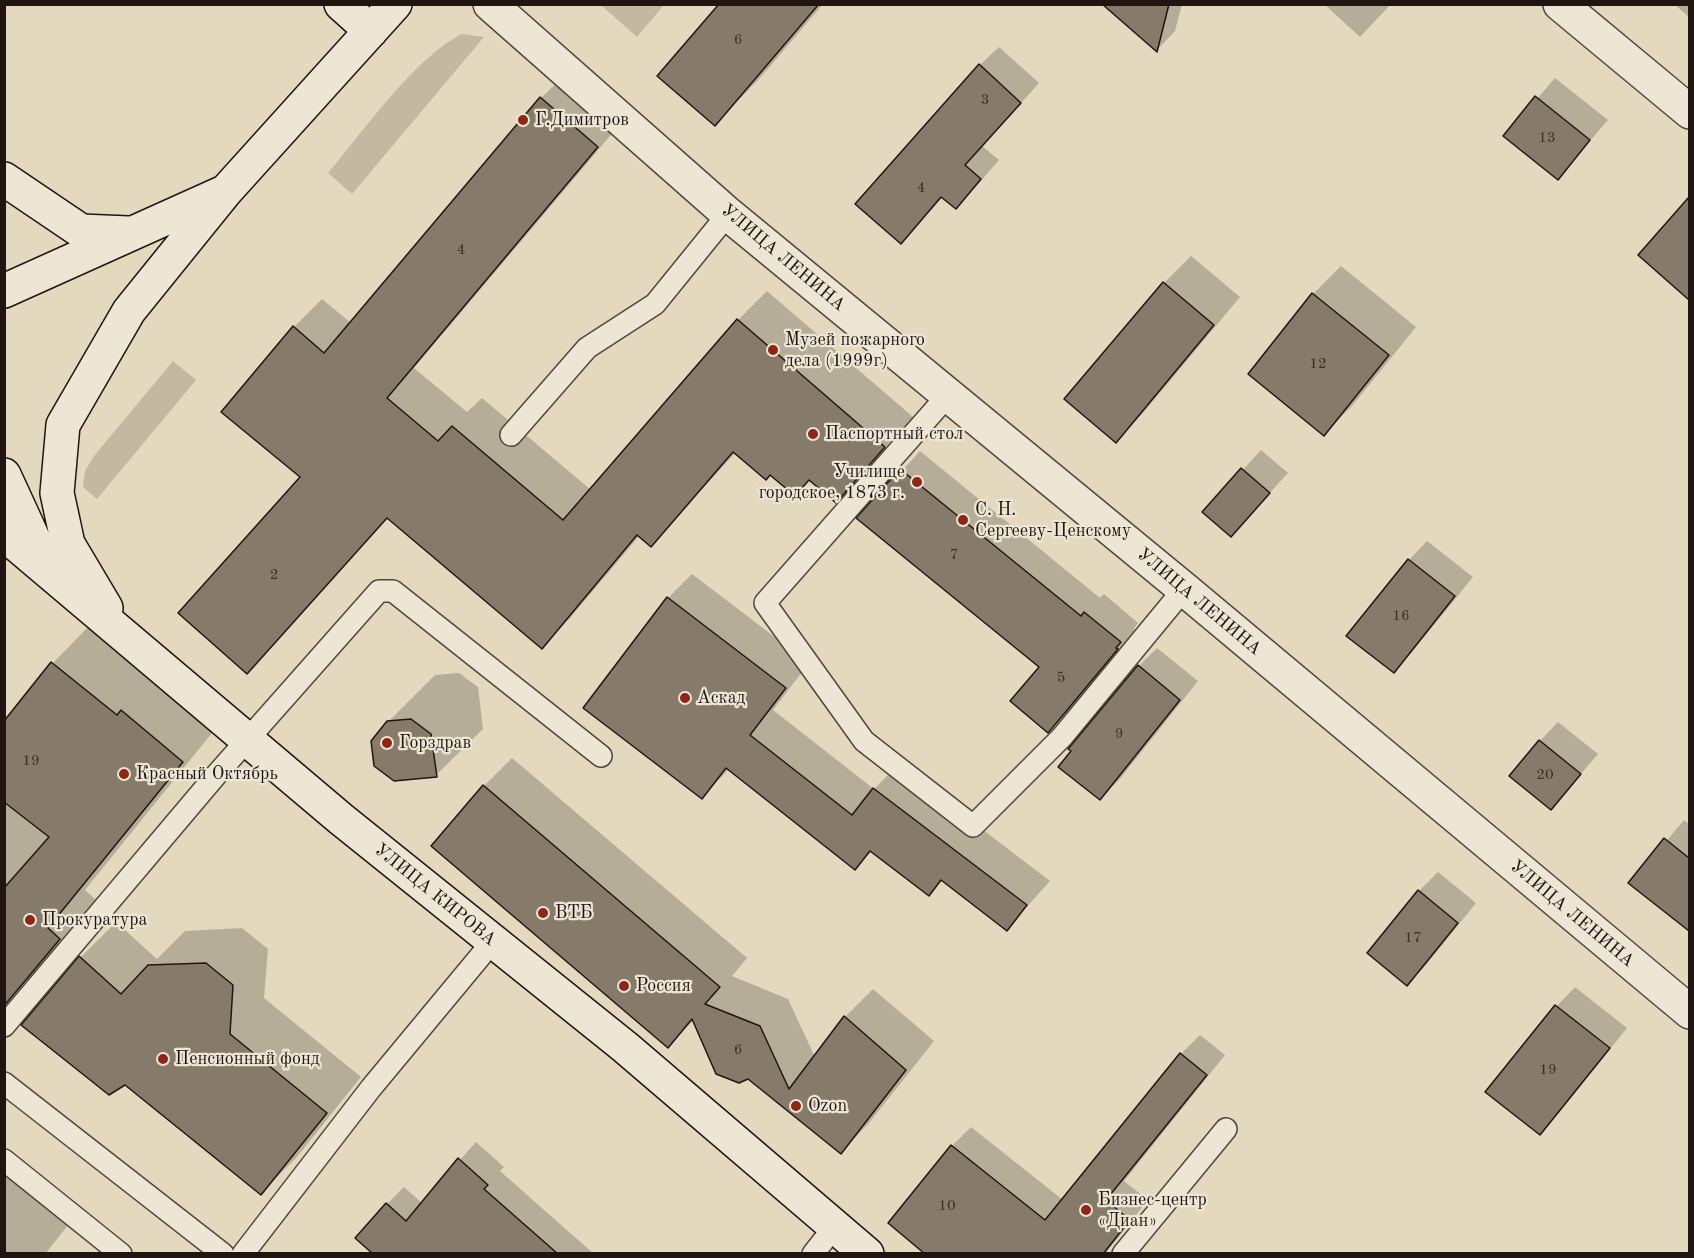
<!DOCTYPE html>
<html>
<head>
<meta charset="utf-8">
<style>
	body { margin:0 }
	#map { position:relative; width:1694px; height:1258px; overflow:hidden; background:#e4d9bf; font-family:"Old Standard TT",serif }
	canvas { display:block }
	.frame { position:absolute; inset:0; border:6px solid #201511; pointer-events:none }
</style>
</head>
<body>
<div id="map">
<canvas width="1694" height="1258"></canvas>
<div class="frame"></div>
</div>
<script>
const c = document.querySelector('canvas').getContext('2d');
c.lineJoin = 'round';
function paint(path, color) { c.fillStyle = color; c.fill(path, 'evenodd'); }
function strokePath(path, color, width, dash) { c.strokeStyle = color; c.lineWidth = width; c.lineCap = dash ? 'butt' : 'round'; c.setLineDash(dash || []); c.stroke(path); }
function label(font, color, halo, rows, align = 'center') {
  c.font = font + ' "Old Standard TT",serif'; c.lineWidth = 4.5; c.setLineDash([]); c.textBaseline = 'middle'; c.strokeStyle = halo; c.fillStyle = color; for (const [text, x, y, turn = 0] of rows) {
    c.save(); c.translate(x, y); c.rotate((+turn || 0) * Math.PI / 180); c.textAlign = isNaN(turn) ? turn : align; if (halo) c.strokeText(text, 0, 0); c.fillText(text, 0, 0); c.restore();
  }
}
const green = new Path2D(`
	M601,5H664L637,37Z
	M462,34L484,37L352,194L328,173C363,132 415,57 462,34Z
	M173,361L196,380L97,499L83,487L85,471L94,456Z`);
const shadow = new Path2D(`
	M721,4H823L761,77L715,124Z
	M1105,4H1182L1175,31L1157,50Z
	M1324,4H1391L1360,37Z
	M1674,4H1690V18Z
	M999,47L1039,83L982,146L999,160L974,189L955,207L943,197L901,242L980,65Z
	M570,70L626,117L414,368L467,412L482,398L591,490L738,320L767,291L913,417L836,501L810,479L736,452L651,545L640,535L570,618L541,647L388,518L247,672L302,477L294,327L322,299L351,323L541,98Z
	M1555,78L1608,120L1558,178L1505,136Z
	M1690,200V276L1677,288L1682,208Z
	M1191,256L1240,297L1143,413L1116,441L1164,283Z
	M1341,266L1416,327L1352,406L1324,434L1250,373L1313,294Z
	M1261,450L1288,473L1231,535L1204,512Z
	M920,451L1100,598L1104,594L1138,623L1134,628L1135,630L1067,712L1048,731L1041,667L859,518Z
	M1427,541L1473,577L1412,652L1394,671L1409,560Z
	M692,574L809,663L773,710L874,789L898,765L1050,881L1007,929L943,880L929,894L872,850L854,868L729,769L702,797L668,598Z
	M90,625L220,723L85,890L97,901L39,969L4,1004V723L53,663Z
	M1157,648L1198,681L1119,780L1100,798L1139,666Z
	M459,673L478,687L483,729L436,775L388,722L435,675Z
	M1558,722L1598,754L1551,808L1540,741Z
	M512,758L747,958L732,976L788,999L815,1057L845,1017L873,989L934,1041L869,1123L841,1152L694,1020L668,1046L484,786Z
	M1684,820L1690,825V929L1631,883Z
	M1438,872L1476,903L1426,965L1407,984L1419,891Z
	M116,922L157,959L185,931L242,928L268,949L264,998L361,1077L296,1158L261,1193L81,957Z
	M1575,987L1627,1028L1558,1114L1540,1133L1487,1091L1557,1006Z
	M1200,1035L1225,1055L1124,1181L1148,1200L1105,1254H927L890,1223L952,1146L971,1127L1063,1200L1181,1054Z
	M476,1142L504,1167L500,1171L594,1254H375L387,1204L404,1187L422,1203Z
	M4,1148L80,1210L45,1254H4Z`);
const building = new Path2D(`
	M719,4H819L715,126L657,76Z
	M1102,4H1169L1157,52Z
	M979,64L1021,103L965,165L981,179L956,209L941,197L901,244L855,204Z
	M1535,96L1590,140L1558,180L1503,136Z
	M540,97L598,147L387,398L438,441L452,426L563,520L737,319L885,447L836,503L809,480L795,496L770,475L766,480L733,452L651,547L637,535L542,649L387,518L247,674L178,613L300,477L221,412L293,326L324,353Z
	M1689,197V300L1638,255Z
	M1163,282L1214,325L1116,443L1064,399Z
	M1312,293L1389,355L1324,436L1248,374Z
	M1241,468L1270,493L1231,537L1202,512Z
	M900,469L1081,616L1084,612L1121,642L1116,648L1118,649L1048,733L1010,701L1039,667L856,518Z
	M1408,559L1455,596L1394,673L1346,636Z
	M667,597L786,688L750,735L852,815L873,788L1027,905L1007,931L941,880L929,896L870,851L855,870L726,768L702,799L583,708Z
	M51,662L117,715L121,710L183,762L48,928L60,939L4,1006V888L49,837L4,802V721Z
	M1138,665L1180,700L1100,800L1058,767L1071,751L1068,749Z
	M411,719L431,734L437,777L394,781L374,766L371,741L387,721Z
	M1539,740L1581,774L1551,810L1509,776Z
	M483,785L720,987L705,1004L760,1026L789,1089L844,1016L906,1070L841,1154L748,1079L739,1083L716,1074L692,1019L668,1048L431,846Z
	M1664,838L1689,858V931L1628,883Z
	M1418,890L1458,923L1407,986L1367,953Z
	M79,956L121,994L148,965L206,963L233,985L230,1034L327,1113L261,1195L125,1085L109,1095L21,1025Z
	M1555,1005L1610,1048L1540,1135L1485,1092Z
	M1180,1053L1207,1075L1106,1200L1130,1220L1103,1254H925L888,1223L951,1145L1045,1220Z
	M458,1158L488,1185L484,1189L558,1254H373L355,1238L386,1203L406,1221Z`);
const lane = new Path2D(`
	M948,395L765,603L864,741L973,826L1062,737L1184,589
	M511,435L587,348L655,304L728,214
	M4,1026L217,774L379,591H393L601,756
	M4,1083L223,1254
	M4,1160L121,1254
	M243,1254L371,1088L493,941
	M813,1254L835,1226
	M1123,1254L1226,1129`);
const street = new Path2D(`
	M490,4L728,214L1184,589L1690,1012
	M1560,4L1690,112`);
const secondary = new Path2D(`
	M341,4L371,31
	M4,179L81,231L128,233
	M4,291L222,193
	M4,475L44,562
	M4,534L341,819L625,1047L867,1254
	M106,608L68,544L57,493L63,425L129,311L226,191L395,4`);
const markers = [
	[523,120,6,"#8f2418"],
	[773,350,6,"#8f2418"],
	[813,434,6,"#8f2418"],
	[917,482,6,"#8f2418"],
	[963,520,6,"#8f2418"],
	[685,698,6,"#8f2418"],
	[387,743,6,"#8f2418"],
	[124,774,6,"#8f2418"],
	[543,913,6,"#8f2418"],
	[30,920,6,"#8f2418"],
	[624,986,6,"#8f2418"],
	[163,1059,6,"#8f2418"],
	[796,1106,6,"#8f2418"],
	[1086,1210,6,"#8f2418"]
];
const numberNames = [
	["6",738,40],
	["3",985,100],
	["13",1547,138],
	["4",921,188],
	["4",461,250],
	["12",1318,364],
	["7",954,555],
	["2",274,575],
	["16",1401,616],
	["5",1061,678],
	["9",1119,734],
	["19",31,761],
	["20",1545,775],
	["17",1413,938],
	["6",738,1050],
	["19",1548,1070],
	["10",947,1206]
];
const poiNames = [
	["Г.Димитров",535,120],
	["Музей пожарного",785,340],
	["дела (1999г)",785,361],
	["Паспортный стол",825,434],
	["Училище",905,472,"right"],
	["городское, 1873 г.",905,493,"right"],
	["С. Н.",975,510],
	["Сергееву-Ценскому",975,531],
	["Аскад",697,698],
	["Горздрав",399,743],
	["Красный Октябрь",136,774],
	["ВТБ",555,913],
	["Прокуратура",42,920],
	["Россия",636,986],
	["Пенсионный фонд",175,1059],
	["Ozon",808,1106],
	["Бизнес-центр",1098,1200],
	["«Диан»",1098,1221]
];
const streetNames = [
	["УЛИЦА ЛЕНИНА",783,258,40],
	["УЛИЦА ЛЕНИНА",1199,602,40],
	["УЛИЦА КИРОВА",435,895,39],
	["УЛИЦА ЛЕНИНА",1572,914,40]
];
paint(green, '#c3b8a1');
paint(shadow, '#0003');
paint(building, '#867b6b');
strokePath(building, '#201511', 1.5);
strokePath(lane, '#51463c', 24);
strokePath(street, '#51463c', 36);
strokePath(secondary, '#201511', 36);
strokePath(lane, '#ede6d5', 21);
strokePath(street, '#ede6d5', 33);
strokePath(secondary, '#ede6d5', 33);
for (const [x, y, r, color] of markers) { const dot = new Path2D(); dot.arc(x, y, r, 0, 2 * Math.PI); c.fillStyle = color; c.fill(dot); strokePath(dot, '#ede6d5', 2); }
label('15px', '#3a2e28', null, numberNames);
label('18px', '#201511', '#ede6d5', poiNames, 'left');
label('18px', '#201511', '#ede6d5', streetNames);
</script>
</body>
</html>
